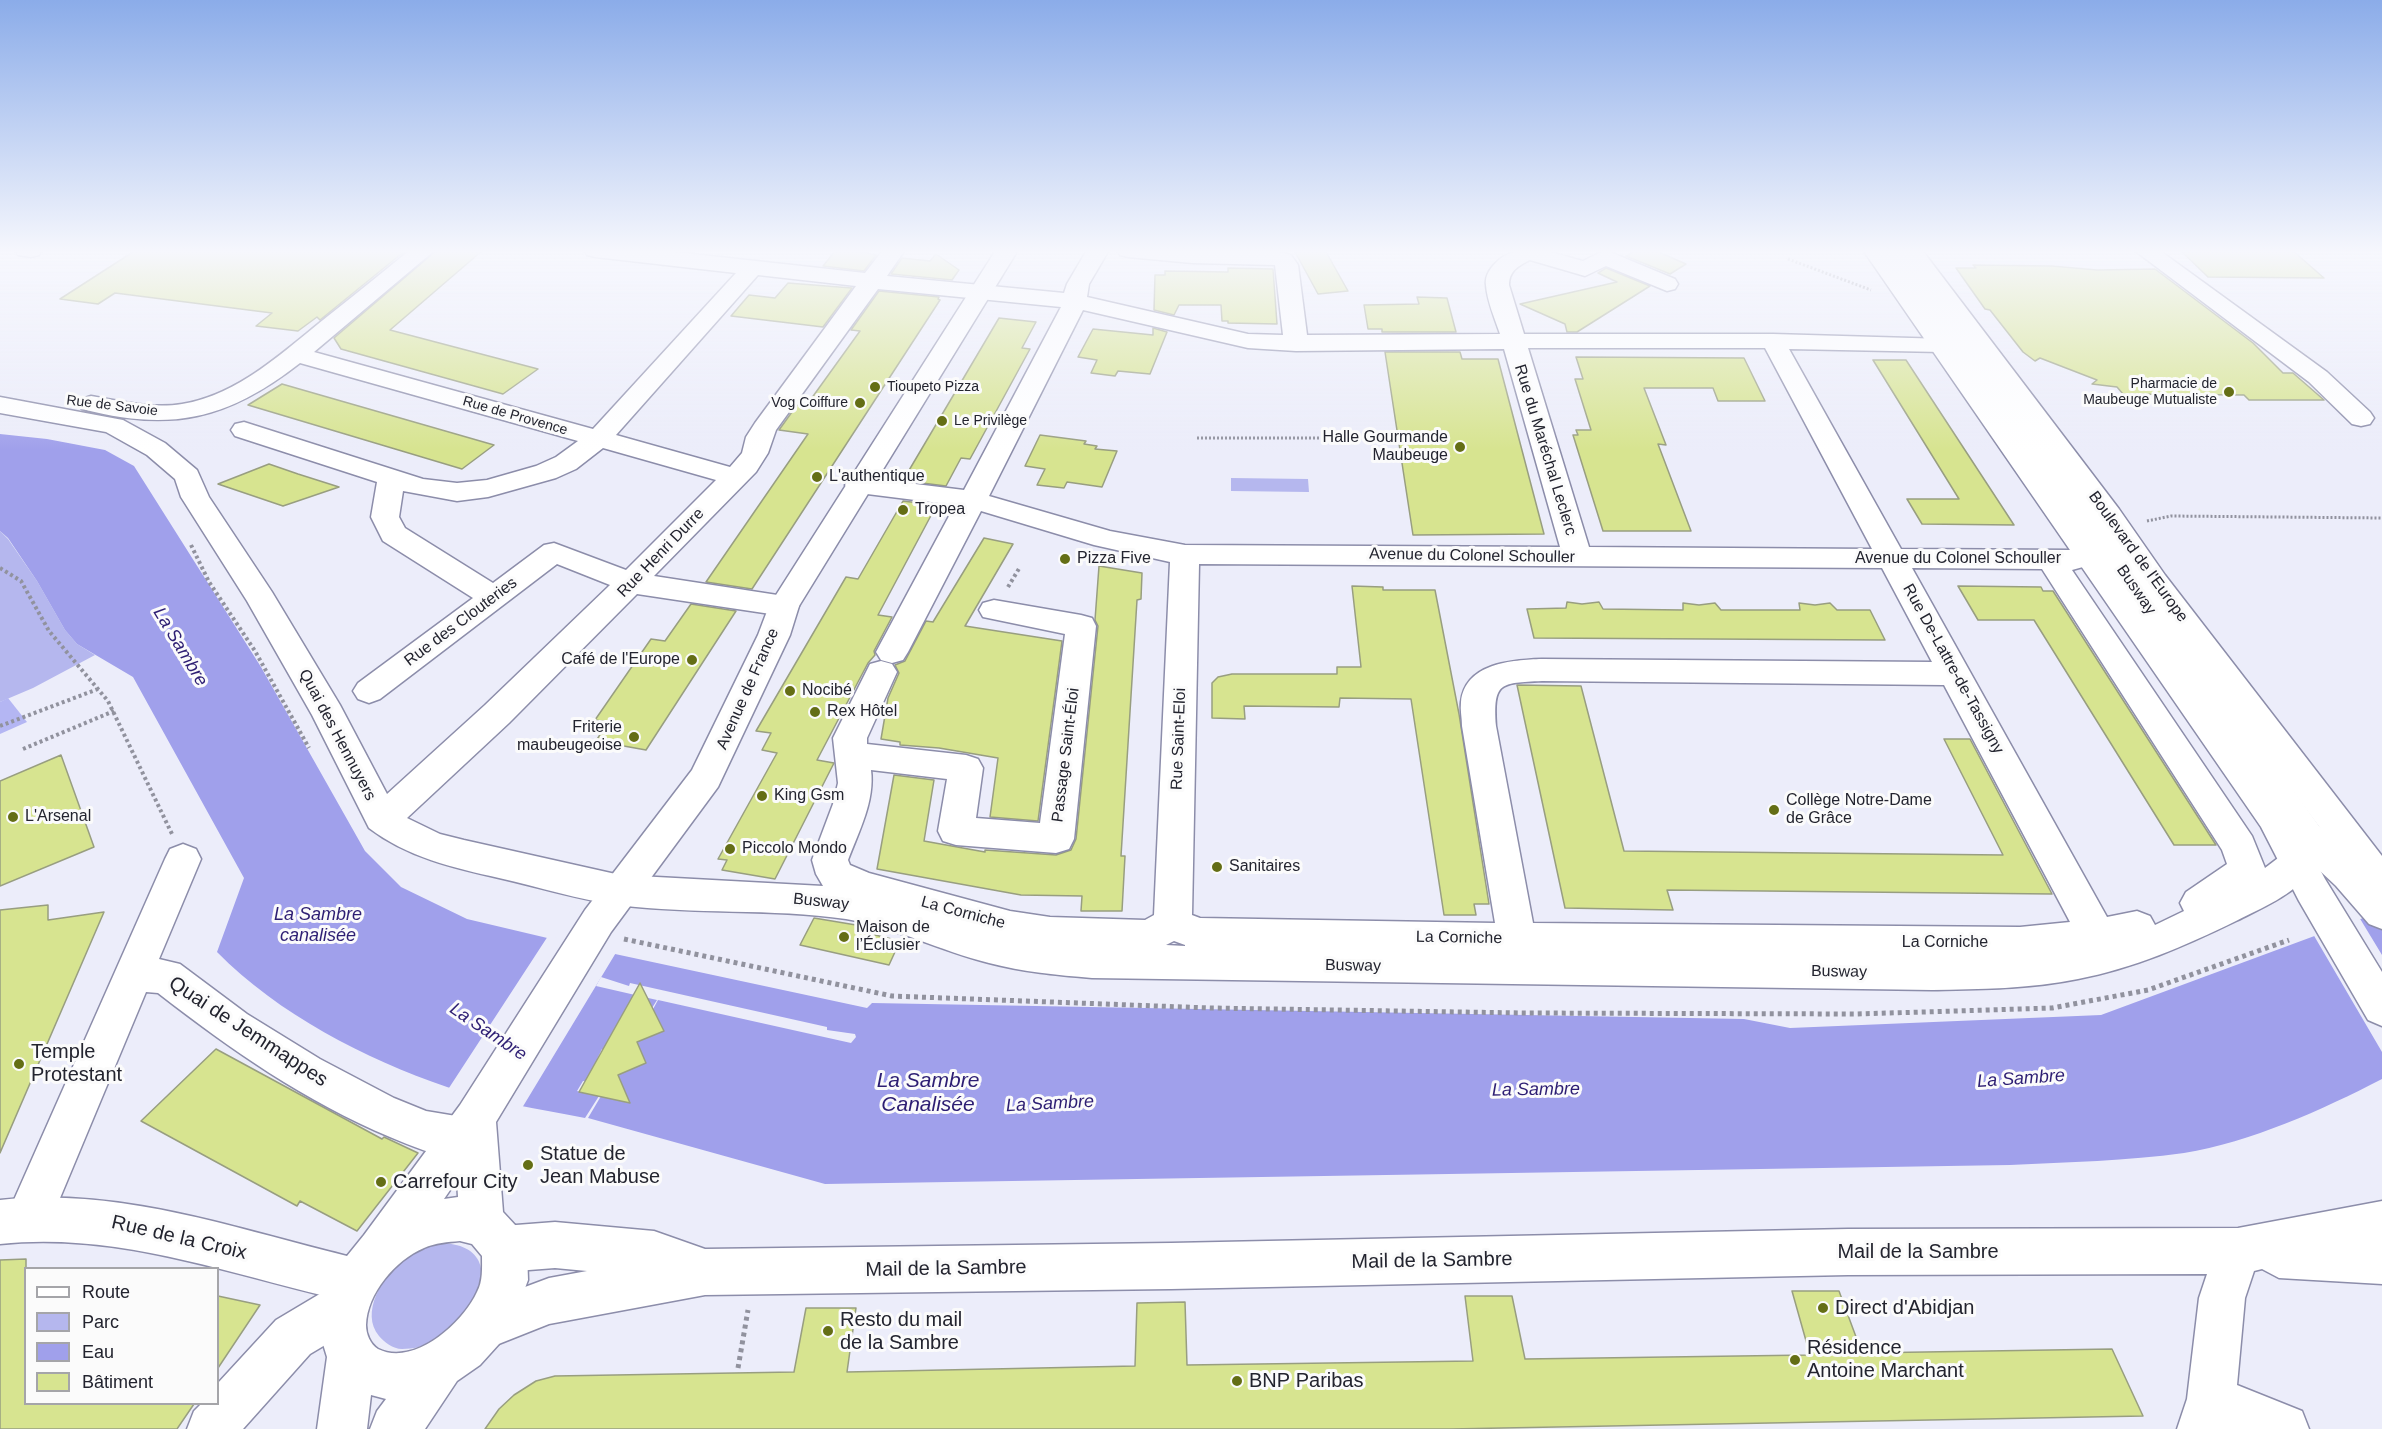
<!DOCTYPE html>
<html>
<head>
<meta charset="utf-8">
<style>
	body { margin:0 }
	#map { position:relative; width:2382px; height:1429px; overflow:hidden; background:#ecedfa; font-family:Helvetica,sans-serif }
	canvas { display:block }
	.legend { position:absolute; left:24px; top:1267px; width:195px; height:138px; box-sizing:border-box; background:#fbfbfb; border:2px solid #a5a5a9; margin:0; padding:8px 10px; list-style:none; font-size:18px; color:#23242f }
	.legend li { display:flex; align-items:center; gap:12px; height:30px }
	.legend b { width:30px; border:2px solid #a5a5a9 }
</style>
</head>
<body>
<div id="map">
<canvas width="2382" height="1429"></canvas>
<ul class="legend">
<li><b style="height:8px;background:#fff"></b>Route</li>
<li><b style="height:16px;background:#b5b7ee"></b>Parc</li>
<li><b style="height:16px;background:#a0a0eb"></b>Eau</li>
<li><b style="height:16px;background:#d7e490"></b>Bâtiment</li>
</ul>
</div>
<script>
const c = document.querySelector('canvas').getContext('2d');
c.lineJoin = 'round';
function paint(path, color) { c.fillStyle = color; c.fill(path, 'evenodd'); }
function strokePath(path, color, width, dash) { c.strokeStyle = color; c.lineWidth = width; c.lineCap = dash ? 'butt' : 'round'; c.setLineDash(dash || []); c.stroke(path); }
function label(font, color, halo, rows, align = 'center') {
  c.font = font + ' Helvetica,sans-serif'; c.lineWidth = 6; c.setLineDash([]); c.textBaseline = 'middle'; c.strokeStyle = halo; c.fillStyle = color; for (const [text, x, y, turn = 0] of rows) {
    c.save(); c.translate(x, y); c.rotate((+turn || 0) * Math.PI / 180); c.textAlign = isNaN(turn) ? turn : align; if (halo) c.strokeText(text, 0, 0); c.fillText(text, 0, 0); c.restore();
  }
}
const green = new Path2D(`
	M1231,478L1308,479L1309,492L1231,491Z
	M0,531L8,539L37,581L65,630L77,644L95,655L33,688L0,702Z
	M438,1243C485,1243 491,1274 471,1311C468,1315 462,1319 458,1323C440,1338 426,1349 402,1349C393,1349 384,1342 379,1336C360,1313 382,1277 402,1261C413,1252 425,1247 438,1243Z`);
const forest = new Path2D(`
	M8,698L27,722L0,734V702Z`);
const water = new Path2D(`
	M0,434L47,439L105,450L134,466L261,667L365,851L401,887L467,919L615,954L867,1008L872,1003L1744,1019L1790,1028L2101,1015L2382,911V1079C2322,1110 2251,1142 2184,1153C2127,1161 2068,1162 2010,1165L825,1184L588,1118L620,1064L637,1067L645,1063L643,1057L626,1053L639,1032L654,1035L664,1031L661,1025L646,1022L658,1000L851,1043L856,1037L855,1034L827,1030V1027L630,983L629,986L601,977L596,986L657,1000L624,1053L602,1049L597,1059L618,1064L605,1085L583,1081L577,1091L599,1096L585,1118C541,1109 489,1102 447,1087C365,1059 278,1014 217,952L244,878L133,677L77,644L65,630L37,581L8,538L0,531Z`);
const pier = new Path2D(`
	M2359,917L2382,955V1052L2313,934Z
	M548,936L617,951L522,1108L447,1091Z`);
const building = new Path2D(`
	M136,250H406L320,320L317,317L298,331L256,326L272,313L115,293L98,304L60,299Z
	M437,250H483L390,330L538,369L503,394L341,349L334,338Z
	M836,250L866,253L876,255L864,271L823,266Z
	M1294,250H1325L1348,291L1318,294Z
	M1637,250H1654L1686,264L1670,274L1626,256Z
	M2180,250H2292L2324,278L2208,277Z
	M936,254L959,270L952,280L891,274L902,258L930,261Z
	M1973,265L2052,266L2097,270L2155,269L2253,343L2283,373H2293L2324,400H2249L2244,395L2123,394L2117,387L2092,384L2097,380L2040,358L2035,361L2023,352L1990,310L1985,309L1956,268H1976Z
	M1228,268L1273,269L1277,324L1228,323V321H1222L1221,305H1179L1174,315L1154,310L1155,275H1165V271L1228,272Z
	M1606,268L1650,286L1577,332H1567L1565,324L1520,304L1617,282L1598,273Z
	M788,283L852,288L823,327L731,316L749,295L775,298Z
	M879,291L939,297L938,299L940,300L752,589L706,582L808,434L779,430L797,405L806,406L860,331L851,330Z
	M1417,297L1447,298L1456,332H1382V329H1368L1364,305L1419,304Z
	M999,318L1036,322L1022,348L1030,349L970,459L961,458L946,486L914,482L919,474L908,472Z
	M1153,328L1167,332L1150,374L1118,371L1115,376L1091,373L1097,360L1078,357L1093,329L1153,335Z
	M1385,352H1460L1462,359H1498L1544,534L1413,535Z
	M1576,357L1744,358L1765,401H1718L1713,388H1644L1666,445L1658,444L1691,531H1603L1573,435H1578L1576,430H1591L1575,379H1583Z
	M1873,360H1906L2014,525L1922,524L1907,499H1959Z
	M282,384L494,445L462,469L248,405Z
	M1040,435L1086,441L1084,444L1097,446L1095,449L1117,451L1102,487L1067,482L1064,488L1037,485L1045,469L1025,466Z
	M269,464L298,474L339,487L283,506L218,484Z
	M903,501L935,505L934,508H935L878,615L892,617L874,651L875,655L868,663L817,760L834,763L775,879L722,870L727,860L718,859L777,753L762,750L771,733L756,731L846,577L858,579Z
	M984,538L1013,544L965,626L1062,641L1038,821L990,817L998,758L939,748L900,745V742L881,739L888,698L899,673L895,665L905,661L926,621L933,622Z
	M1099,566L1142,573L1141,599L1137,600L1121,856H1125L1122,911H1081L1082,896L1021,895L877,869L894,775L934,780L924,841L985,852V850L1056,855L1071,850L1076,839L1098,626L1095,620Z
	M1352,586L1383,587V590H1435L1459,714L1489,904H1474L1476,915H1444L1411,699L1340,698L1339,707L1244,706L1245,719L1212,718V683L1218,677L1232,674H1337V667H1361Z
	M1958,586L2041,587L2043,591H2053L2216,845H2174L2034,620H1978Z
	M1567,602L1582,604L1599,602L1603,609L1683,610V603L1699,605L1715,603L1721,610H1800L1799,603L1815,605L1830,603L1837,610H1870L1885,640L1534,638L1527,609L1566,608Z
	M691,604L736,611L646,750L596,741L608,722L595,720L651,639L665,641Z
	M1517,685L1581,686L1624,851L2003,855L1944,739H1970L2052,894L1667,890L1673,910L1565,908Z
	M61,755L94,847L0,886V781Z
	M48,905V920L104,912L0,1153V910Z
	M814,918L874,928L871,934L900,941L889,965L800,945Z
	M640,983L664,1031L637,1042L646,1063L618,1075L630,1103L579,1092Z
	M216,1049L382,1139L384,1137L418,1153L357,1231L300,1201L297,1206L141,1121Z
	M26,1259V1404H194L177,1429H0V1260Z
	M1792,1291H1839L1862,1353L2112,1349L2143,1416L1450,1429H485L499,1409L514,1395L536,1381L555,1376L794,1372L806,1308H856L847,1372L1135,1366L1137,1303L1185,1302L1187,1365L1473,1361L1465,1296H1512L1525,1359L1810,1355Z
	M218,1296L260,1305L218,1368Z`);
const pathFar2 = new Path2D(`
	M1788,259L1871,290
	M1197,438H1336
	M2147,521L2171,516L2382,518`);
const pathFar1 = new Path2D(`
	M191,545L209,582L255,651L309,748
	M0,568L21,581L49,631L108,701L172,834
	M1008,587L1020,567
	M0,726L98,689
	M23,749L114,711`);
const path = new Path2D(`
	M624,939L892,996L1210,1008L1522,1013L1857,1014L2052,1008L2148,990L2289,940
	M738,1368L748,1310`);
const minor = new Path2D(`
	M15,250H42L39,255L31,257L18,255Z
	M410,250H435L314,352L593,429L736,273L595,257L587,255L584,250H656L865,273L883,250H905L887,276L1064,293L1067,284L1087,250H1109L1089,284L1087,297L1248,334L1283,335L1275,265L1192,263L1128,257L1120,255L1117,250H1270L1291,255L1298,265L1307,335L1500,334C1495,319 1487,301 1486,285C1485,278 1488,272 1492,267C1514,238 1553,253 1583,261L1605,250L1675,279L1678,284L1675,289L1667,291L1606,266L1585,276L1530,260C1518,266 1509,271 1509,285L1524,334H1773L1946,339L1882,250H1904L2028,416L2319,826L2362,864L2382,887V929L2369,924L2336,886L2319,870L2312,871C2293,895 2262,908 2236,921C2185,946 2134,968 2078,979C2030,989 1980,989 1932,990L1092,978C1057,975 1023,972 989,963C940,951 895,927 846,919C771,908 694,915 619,905C579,900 539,887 499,878C454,868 407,857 369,828L312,715L247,601L181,497L175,479L147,455L106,432L0,413V397L123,420L165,443L197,470L209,497L272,592L340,705L387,794L485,705L610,585L557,564L380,699L369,703L358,699L353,691L358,683L473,598L383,541L371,517L377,482L235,436L231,430L235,424L244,422L423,479L457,483L487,480L536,466L556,457L578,441L300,363C227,420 171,432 82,409L78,404L82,399L91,396C121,401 152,409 182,404C239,395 285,350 328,316C356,294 383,272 410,250ZM758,275L856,286L755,423L746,437L742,453L730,467L616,435ZM878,289L1061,307L964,490L859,477L849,479L845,485L849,491L859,493L955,505L876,652L881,660L892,663L903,660L908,652L981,511L1094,545L1170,562L1154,915L1145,920L1050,917L1010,911L869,873L850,865L848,860C859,831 875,801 871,770L947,779L938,831L943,841L956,845L1056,853L1069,849L1074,839L1096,626L1092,618L1081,615L994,600L983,603L979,610L983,617L1065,634L1040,823L976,818L983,768L978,759L966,755L867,744V738L897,672L892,664L881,661L870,664L833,738L838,783L833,804L812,860L816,874L823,886L620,875L464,840L440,834L407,818L509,723L637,594L784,616L795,613L799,606L795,599L784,596L654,576L756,472L768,453L776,430ZM1083,310L1248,348L1296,351L1504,349L1560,547L1185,545L1110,531L989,496ZM1528,348H1765L1872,549L1589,547ZM1952,348L2009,426L2288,838L2282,855L2265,868L2252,836L2072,570L2083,567L2088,560L2083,553L2073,550L1901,549L1789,349L1942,352ZM603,448L716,480L626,570L554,543L544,545L493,583L405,528L399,517L403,491L457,501L488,497L556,478L576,469ZM1199,564L1882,568L1932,662L1542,659C1512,660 1465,663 1461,702C1460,710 1462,718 1462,726L1495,923L1200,918L1192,915ZM1912,568L2042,569L2222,850L2227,864L2186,892L2180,903L2184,911L2155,925L2150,916L2137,911L2107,917ZM1542,681L1944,685L2070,922L2020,927L1533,923L1496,726C1493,682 1500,683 1542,681ZM1174,941L1185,945V946L1166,945Z
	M2134,250H2159L2327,372L2370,412L2374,418L2370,424L2361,426L2352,424L2309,382Z
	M183,844L196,849L201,859L159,959L180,964L247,1014L320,1059L394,1098L426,1111L462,1117L477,1123L483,1137L477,1151C472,1153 466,1157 460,1157C436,1157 412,1146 390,1137C306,1102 230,1049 158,993L146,992L45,1234L29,1240L13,1234L7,1218L13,1202L165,859L170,849Z
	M2382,1201V1284L2279,1278L2262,1269L2254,1271L2245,1298L2237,1385L2302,1411L2309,1429H2177L2187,1399L2199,1298L2207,1274L1848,1275L1171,1289L705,1295L549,1324L486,1349L469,1342L462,1325L469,1308L549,1278L587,1271L555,1268L503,1272L487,1265L480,1249L487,1233L503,1226L555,1222L654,1231L705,1249L1171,1243L1848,1229L2238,1228Z
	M345,1283L362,1289L368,1306L362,1323L310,1354L243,1429H187L194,1411L201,1404H218V1383L276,1320L328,1289Z`);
const major = new Path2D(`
	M996,250H1018L799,606L790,635L718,787L611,932L496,1122L503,1212L516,1226L527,1251L528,1280L513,1321L499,1344L480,1365L457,1381L425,1429H370L377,1411L386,1399L371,1395L367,1429H317L327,1357L319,1331L320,1314L325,1296C218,1270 112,1232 0,1244V1200C119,1187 233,1228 347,1256L364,1235L460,1105L585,910L692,770L758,635L769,606ZM457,1180L458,1197L444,1199ZM460,1241L472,1244L482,1256C482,1268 483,1281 477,1292C463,1323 414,1367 378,1349C370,1344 366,1334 366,1325C367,1294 395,1260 424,1248C435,1243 448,1242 460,1241Z
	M1863,250H1885L2287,808L2325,879L2382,972V1026L2368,1020L2299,901L2261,827Z
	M1900,250H1922L2119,509L2165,575L2382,856V898L2369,894L2143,589L2099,521Z`);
const markers = [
	[875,387,6,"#646e15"],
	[2229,392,6,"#646e15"],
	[860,403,6,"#646e15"],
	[942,421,6,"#646e15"],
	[1460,447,6,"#646e15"],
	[817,477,6,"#646e15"],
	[903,510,6,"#646e15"],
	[1065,559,6,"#646e15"],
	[692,660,6,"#646e15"],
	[790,691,6,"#646e15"],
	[815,712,6,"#646e15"],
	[634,737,6,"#646e15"],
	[762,796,6,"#646e15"],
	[1774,810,6,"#646e15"],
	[13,817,6,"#646e15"],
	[730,849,6,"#646e15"],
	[1217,867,6,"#646e15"],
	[844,937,6,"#646e15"],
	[19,1064,6,"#646e15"],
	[528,1165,6,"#646e15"],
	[381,1182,6,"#646e15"],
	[1823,1308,6,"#646e15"],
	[828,1331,6,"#646e15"],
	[1795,1360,6,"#646e15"],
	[1237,1381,6,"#646e15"]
];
const farPoinames = [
	["Pharmacie de",2217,384],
	["Maubeuge Mutualiste",2217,400],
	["Tioupeto Pizza",887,387,"left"],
	["Vog Coiffure",848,403],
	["Le Privilège",954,421,"left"]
];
const farStreetnames = [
	["Rue de Savoie",112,406,7],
	["Rue de Provence",515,416,16]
];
const poiNames = [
	["Halle Gourmande",1448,438,"right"],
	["Maubeuge",1448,456,"right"],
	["L'authentique",829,477],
	["Tropea",915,510],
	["Pizza Five",1077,559],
	["Café de l'Europe",680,660,"right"],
	["Nocibé",802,691],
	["Rex Hôtel",827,712],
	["Friterie",622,728,"right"],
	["maubeugeoise",622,746,"right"],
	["King Gsm",774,796],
	["Collège Notre-Dame",1786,801],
	["de Grâce",1786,819],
	["L'Arsenal",25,817],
	["Piccolo Mondo",742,849],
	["Sanitaires",1229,867],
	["Maison de",856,928],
	["l’Éclusier",856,946]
];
const streetNames = [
	["Rue du Maréchal Leclerc",1545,450,73],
	["Rue Henri Durre",661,553,-46],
	["Avenue du Colonel Schouller",1472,556,1],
	["Boulevard de l'Europe",2138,557,54],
	["Avenue du Colonel Schouller",1958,559],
	["Busway",2136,590,55],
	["Rue des Clouteries",461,622,-37],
	["Rue De-Lattre-de-Tassigny",1953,669,61],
	["Avenue de France",748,689,-66],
	["Quai des Hennuyers",337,735,62],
	["Rue Saint-Eloi",1179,739,-88],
	["Passage Saint-Éloi",1066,755,-83],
	["Busway",821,902,6],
	["La Corniche",963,913,15],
	["La Corniche",1459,938,1],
	["La Corniche",1945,943],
	["Busway",1353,966,1],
	["Busway",1839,972,1]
];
const waterNames = [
	["La Sambre",180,647,59],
	["La Sambre",318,915],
	["canalisée",318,936],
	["La Sambre",488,1032,34],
	["La Sambre",2021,1079,-4],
	["La Sambre",1536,1090,-1],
	["La Sambre",1050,1104,-3]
];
const nearStreetnames = [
	["Quai de Jemmappes",248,1032,33],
	["Rue de la Croix",179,1238,13],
	["Mail de la Sambre",1918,1252],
	["Mail de la Sambre",1432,1261,-1],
	["Mail de la Sambre",946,1269,-1]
];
const nearPoinames = [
	["Temple",31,1052],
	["Protestant",31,1075],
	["Statue de",540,1154],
	["Jean Mabuse",540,1177],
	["Carrefour City",393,1182],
	["Direct d'Abidjan",1835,1308],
	["Resto du mail",840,1320],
	["de la Sambre",840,1343],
	["Résidence",1807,1348],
	["Antoine Marchant",1807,1371],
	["BNP Paribas",1249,1381]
];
const nearWaternames = [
	["La Sambre",928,1081],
	["Canalisée",928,1105]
];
paint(green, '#b5b7ee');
paint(forest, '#b4b6f3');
paint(water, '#a0a0eb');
paint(pier, '#ecedfa');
paint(building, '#d7e490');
strokePath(building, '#989e80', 1.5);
strokePath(minor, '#8c8daa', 3);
strokePath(major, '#8c8daa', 3);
strokePath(pathFar2, '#91929e', 3, [2, 2]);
strokePath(pathFar1, '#91929e', 4, [3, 3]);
strokePath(path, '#91929e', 5, [4, 4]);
paint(minor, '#fff');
paint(major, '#fff');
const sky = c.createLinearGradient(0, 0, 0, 450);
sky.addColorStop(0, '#8bace9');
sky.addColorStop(0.56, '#f6f7fd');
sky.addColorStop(1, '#f6f7fd00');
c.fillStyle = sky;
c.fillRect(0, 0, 2382, 450);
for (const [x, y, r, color] of markers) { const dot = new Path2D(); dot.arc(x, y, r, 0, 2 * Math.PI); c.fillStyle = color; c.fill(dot); strokePath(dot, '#fbfbfb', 2); }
label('14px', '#23242f', '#fbfbfb', farPoinames, 'right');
label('14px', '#23242f', '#fbfbfb', farStreetnames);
label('16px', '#23242f', '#fbfbfb', poiNames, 'left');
label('16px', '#23242f', '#fbfbfb', streetNames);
label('italic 18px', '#2d1e73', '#fbfbfb', waterNames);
label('20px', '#23242f', '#fbfbfb', nearStreetnames);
label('20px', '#23242f', '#fbfbfb', nearPoinames, 'left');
label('italic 21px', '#2d1e73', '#fbfbfb', nearWaternames);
</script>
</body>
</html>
